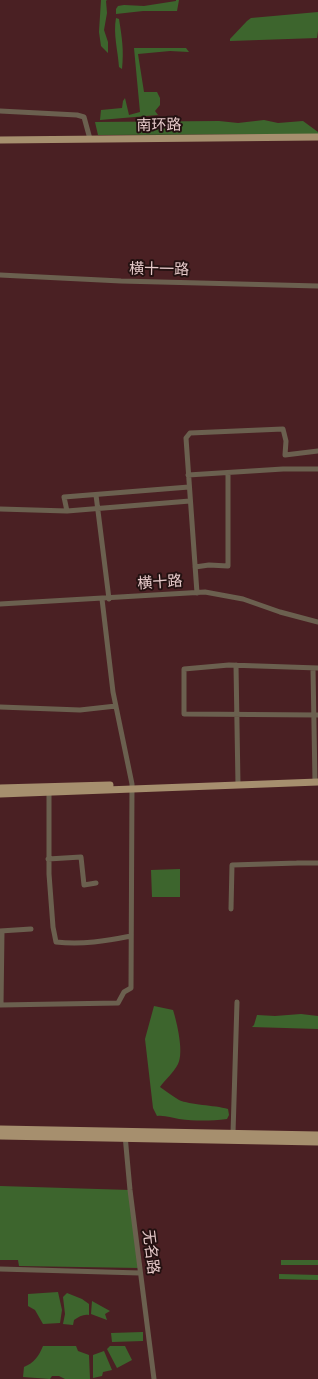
<!DOCTYPE html>
<html>
<head>
<meta charset="utf-8">
<style>
	body { margin:0 }
	canvas { display:block; background:#4a2023 }
</style>
</head>
<body>
<canvas width="318" height="1379"></canvas>
<script>
const c = document.querySelector('canvas').getContext('2d');
c.lineJoin = 'round';
function paint(path, color) { c.fillStyle = color; c.fill(path, 'evenodd'); }
function strokePath(path, color, width, dash) { c.strokeStyle = color; c.lineWidth = width; c.lineCap = dash ? 'butt' : 'round'; c.setLineDash(dash || []); c.stroke(path); }
function label(font, color, halo, rows, align = 'center') {
  c.font = font + ' Signika,"Noto Sans SC",sans-serif'; c.lineWidth = 4; c.setLineDash([]); c.textBaseline = 'middle'; c.strokeStyle = halo; c.fillStyle = color; for (const [text, x, y, turn = 0] of rows) {
    c.save(); c.translate(x, y); c.rotate((+turn || 0) * Math.PI / 180); c.textAlign = isNaN(turn) ? turn : align; if (halo) c.strokeText(text, 0, 0); c.fillText(text, 0, 0); c.restore();
  }
}
const green = new Path2D(`
	M101,0H107L106,1L107,13L104,30L108,42V53L101,46L99,32Z
	M176,0H179L177,11H143L116,14V9L118,6L124,5L144,6L176,1Z
	M318,12V31L317,38L230,41V39L247,21L251,18Z
	M116,18L119,19C122,38 124,50 122,69L119,67C118,51 113,34 116,18Z
	M134,48H186L189,52L170,51L138,54L144,92H157L160,98V105L155,111L158,115L100,120L101,110L122,108L123,101L125,98L129,115L140,112Z
	M264,120L278,123L303,121L318,132V134L98,135L95,122L219,121L238,123Z
	M180,869V897H152L151,870Z
	M154,1006L173,1010C177,1023 184,1052 178,1064C174,1072 165,1080 160,1087C166,1091 172,1096 179,1100C190,1105 214,1105 228,1109L229,1115L227,1119C209,1121 196,1121 179,1119C172,1118 165,1115 157,1116L153,1108L145,1039Z
	M301,1014L318,1016V1029L252,1027L254,1025L257,1015L275,1016Z
	M0,1186L130,1190L140,1268L19,1266L18,1260H0Z
	M281,1260H318V1265H281Z
	M279,1274L318,1275V1280L279,1279Z
	M58,1292L62,1310L60,1323L43,1324L35,1310L28,1306V1294Z
	M67,1293L82,1299L89,1304V1315C83,1314 79,1317 74,1320L73,1325L63,1324L65,1314L63,1297Z
	M92,1301L110,1311L105,1314L107,1320L91,1314Z
	M143,1332V1341L112,1342L111,1333Z
	M43,1346H76L78,1351L89,1355L90,1379H65L59,1376H52L50,1379L23,1377L24,1367C34,1363 39,1356 43,1346Z
	M110,1346H125L132,1360L117,1368L107,1349Z
	M104,1351L112,1370L103,1372L102,1376L93,1378V1355Z`);
const minor = new Path2D(`
	M0,111L77,115L84,117L90,139
	M0,275L121,281L318,286
	M188,475L283,469H318
	M96,495L109,599
	M0,509L67,511L64,497L189,487
	M67,511L190,501
	M195,567L209,565L228,566V473
	M197,593L186,438L190,433L283,429L286,441L285,455L318,451
	M0,604L205,592L243,599L280,612L318,622
	M236,665L238,785
	M313,668L315,782
	M318,668L229,665L184,669V714L318,715
	M0,707L80,710L116,706
	M49,790V874L53,927L56,942C82,945 106,941 131,936
	M48,859L81,857L84,885L96,883
	M297,863H318
	M231,909L232,865L298,863
	M0,931L31,929
	M0,1005L118,1003L124,992L131,988L132,784L113,692L102,599
	M1,1005L2,931
	M233,1133L237,1002
	M125,1135L130,1190L154,1379
	M0,1269L140,1273`);
const major = new Path2D(`
	M0,140L318,137
	M0,788L110,785
	M0,794L318,782
	M0,1129L318,1135
	M0,1136L318,1142`);
const streetNames = [
	["南环路",159,126,-1],
	["横十一路",159,270,1],
	["横十路",160,583,-4],
	["无名路",150,1252,83]
];
paint(green, '#3d652d');
strokePath(minor, '#6b604f', 5);
strokePath(major, '#a68f6e', 7);
label('15px', '#e6caca', '#241111', streetNames);
</script>
</body>
</html>
